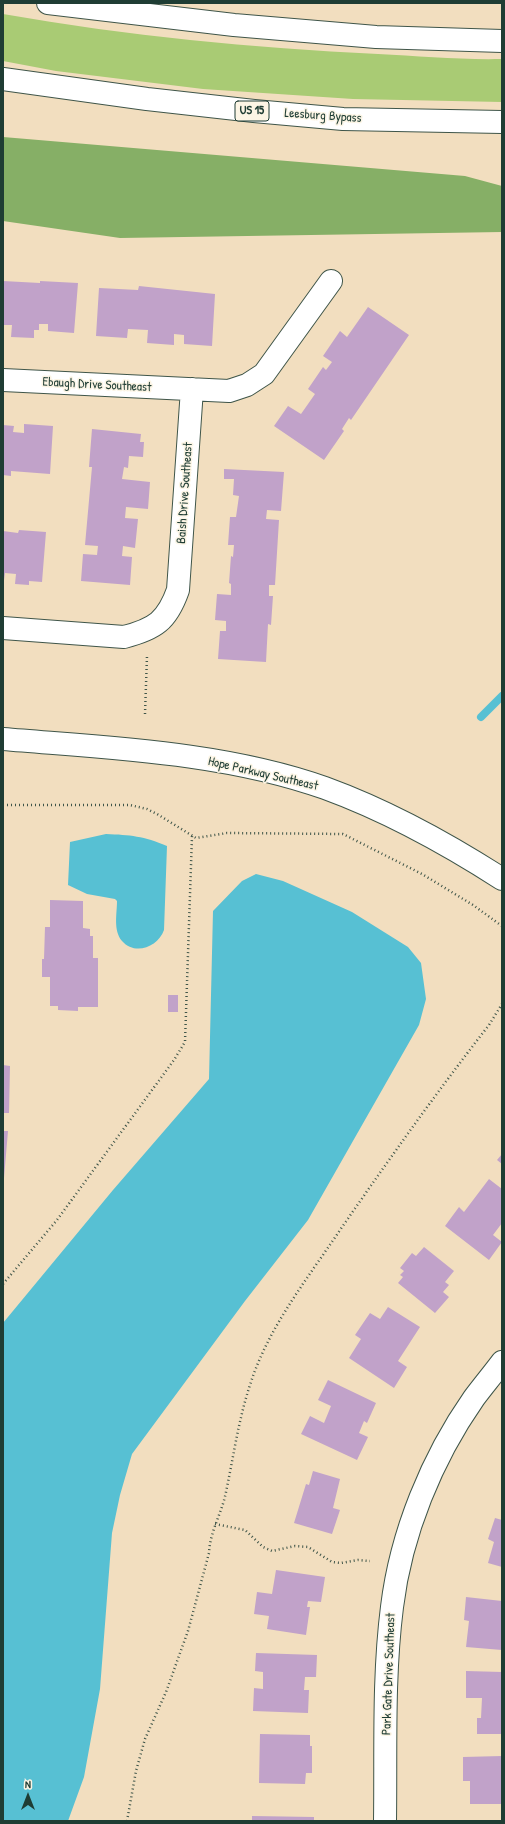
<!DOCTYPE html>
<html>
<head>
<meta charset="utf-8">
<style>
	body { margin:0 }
	#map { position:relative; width:505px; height:1824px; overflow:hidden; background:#f2debf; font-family:"Patrick Hand",sans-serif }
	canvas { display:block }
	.frame { position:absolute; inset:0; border:4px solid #1f3d34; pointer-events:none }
	.north { position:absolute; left:8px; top:1776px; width:40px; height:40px; -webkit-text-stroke:3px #fcf5e5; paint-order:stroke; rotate:0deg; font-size:11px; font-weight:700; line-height:16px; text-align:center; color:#1f3d34 }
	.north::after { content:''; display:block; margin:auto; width:14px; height:18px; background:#1f3d34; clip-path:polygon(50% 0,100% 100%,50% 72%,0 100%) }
</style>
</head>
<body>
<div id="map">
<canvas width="505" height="1824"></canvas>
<div class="frame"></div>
<div class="north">N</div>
</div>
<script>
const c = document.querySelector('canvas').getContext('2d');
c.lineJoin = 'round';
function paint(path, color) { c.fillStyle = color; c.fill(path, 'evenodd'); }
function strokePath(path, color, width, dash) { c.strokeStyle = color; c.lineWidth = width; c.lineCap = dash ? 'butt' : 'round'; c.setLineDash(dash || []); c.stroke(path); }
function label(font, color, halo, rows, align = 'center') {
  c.font = font + ' "Patrick Hand",sans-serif'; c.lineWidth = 3; c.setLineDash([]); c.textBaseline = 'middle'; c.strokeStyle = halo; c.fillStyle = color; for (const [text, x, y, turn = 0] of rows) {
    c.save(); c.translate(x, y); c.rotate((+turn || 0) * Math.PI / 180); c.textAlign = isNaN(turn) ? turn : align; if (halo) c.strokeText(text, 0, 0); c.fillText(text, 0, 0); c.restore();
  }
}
const green = new Path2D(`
	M3,14C128,36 252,48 378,54C419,56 461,60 502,59V102L353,99L203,89L56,71L3,61Z`);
const forest = new Path2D(`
	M3,137L465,176L502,186V232L120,238L3,221Z`);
const water = new Path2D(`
	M106,834C130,835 144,836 167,846L164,930C158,947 135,956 122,941C113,930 117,914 117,901L115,899L87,894L68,885L70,842Z
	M256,874L283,881L352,912L408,947L421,963L426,999L419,1025L308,1220L245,1301L132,1454L120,1495L112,1533L100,1689L84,1777L68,1821H3V1323L113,1190L209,1079L213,911L242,881Z`);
const stream = new Path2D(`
	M481,717L502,696`);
const building = new Path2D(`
	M3,281L40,283V281L78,283L74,333L48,331V324H39V330H34V338L11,337L12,325H3Z
	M139,286L215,294L212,346L184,344V335L174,334V345L147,343L148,330L128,329L127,338L96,336L99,288L138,290Z
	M368,307L409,335L351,420L349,418L342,429L344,431L324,460L274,426L288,406L301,414L315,394L308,389L323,367L326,370L332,362L323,356L340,331L347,337Z
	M24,424L53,426L50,474L11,471V476L3,475V425L14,426L13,432L24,433Z
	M92,429L141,434L140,442H144L143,457L129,456L128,468L124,467L122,479L150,482L148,509L126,507L125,518L138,519L135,548L123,546L122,556L132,557L130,585L81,581L83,554L97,555L98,546L85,545L92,467H89Z
	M224,469L284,472L281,511L267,510L266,519L279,520L275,585H269V596H273L271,625L268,624L266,662L218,659L220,631H226V621L215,620L217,594L231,595V584L229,583L231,556L233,557L234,545H228L230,517H236L239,496L233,495L234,479H224Z
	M19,530L46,532L42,582L29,581V585L15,584L16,574L5,573L3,588V531L18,533Z
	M50,900L83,901V928L90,929V936H93V958H98V1007H78V1011L58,1010V1006H50V977H42V959H44L45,927H50Z
	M168,995H178V1012H168Z
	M3,1065L10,1066L9,1113H3Z
	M3,1131H8L4,1178H3Z
	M502,1154V1164L497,1160Z
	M489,1179L502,1189V1223L493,1235L502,1242L489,1260L445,1226L459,1207L464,1212Z
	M424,1247L454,1271L445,1282L449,1285L443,1292L449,1297L435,1313L398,1283L403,1277L400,1275L404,1271L400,1268L412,1253L416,1256Z
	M388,1307L420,1327L398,1361L407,1367L394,1388L349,1358L361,1339L355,1335L370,1313L380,1319Z
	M328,1380L376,1403L367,1423L364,1421L359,1433L368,1437L357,1460L301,1434L310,1416L324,1423L331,1406L318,1400Z
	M313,1471L340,1479L333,1508L340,1510L332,1534L294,1523L306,1484L309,1485Z
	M495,1518L502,1520V1567L488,1563L494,1542L488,1539Z
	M276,1570L325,1577L321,1602L308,1601L307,1607H310L306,1635L267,1629L269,1616L254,1614L257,1592L272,1594Z
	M466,1597L502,1601V1650L466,1647L469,1621L464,1620Z
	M256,1653L317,1655L316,1677H305L304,1690H309L308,1713L253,1711L254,1688L263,1689V1672L255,1671Z
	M466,1671L502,1672V1734H477V1718H481L482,1698H466Z
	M260,1734L310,1735V1746H312V1773H306L305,1784L259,1783Z
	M502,1756V1804H470V1781H463V1757Z
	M252,1816L314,1817V1821H252Z`);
const path = new Path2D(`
	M145,714L147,656
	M3,805H130L147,809L157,814L196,838L227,833L343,834L422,874L473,905L502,926
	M3,1284L57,1220L174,1060L185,1042L192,836
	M215,1524L245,1530L263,1547L272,1551L295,1546L308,1547L332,1562L341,1563L358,1560L370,1561
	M127,1821L136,1771L145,1739L166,1692L188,1631L209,1553C210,1531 222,1513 226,1492C234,1454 239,1416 252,1379C270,1326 307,1279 338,1233C387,1162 436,1093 489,1025L502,1004`);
const minor = new Path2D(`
	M3,380L229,391L247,385L264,374L331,281
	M3,628L124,637C155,629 167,621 178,590L192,389
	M385,1821C386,1750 383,1678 392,1607C401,1533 432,1458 474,1398C483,1386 493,1374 502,1362`);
const tertiary = new Path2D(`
	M3,739C109,748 224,752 325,788C388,811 446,843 502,879`);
const motorway = new Path2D(`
	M48,3L234,25L376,37L502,41
	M3,79L147,99L254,111L343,119L502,122`);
const shields = [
	[252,111,34]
];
const shieldNames = [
	["US 15",252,111]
];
const streetNames = [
	["Leesburg Bypass",323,116,4],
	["Ebaugh Drive Southeast",97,385,3],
	["Baish Drive Southeast",185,493,-86],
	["Hope Parkway Southeast",263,774,13],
	["Park Gate Drive Southeast",389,1674,-88]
];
paint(green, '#a9cb74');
paint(forest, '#86af66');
paint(water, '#57c0d3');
strokePath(stream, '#57c0d3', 8);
paint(building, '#c1a2c9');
strokePath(minor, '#3f5549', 24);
strokePath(tertiary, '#3f5549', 24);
strokePath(motorway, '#3f5549', 24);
strokePath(path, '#3f5549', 2.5, [1, 3]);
strokePath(minor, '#fff', 22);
strokePath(tertiary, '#fff', 22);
strokePath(motorway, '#fff', 22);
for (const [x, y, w] of shields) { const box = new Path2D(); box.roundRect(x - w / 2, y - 10, w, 20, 3); c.fillStyle = '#fcf5e5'; c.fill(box); strokePath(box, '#1f3d34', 1); }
label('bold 12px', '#1f3d34', null, shieldNames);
label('13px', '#1f3d34', '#fcf5e5', streetNames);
</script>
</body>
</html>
